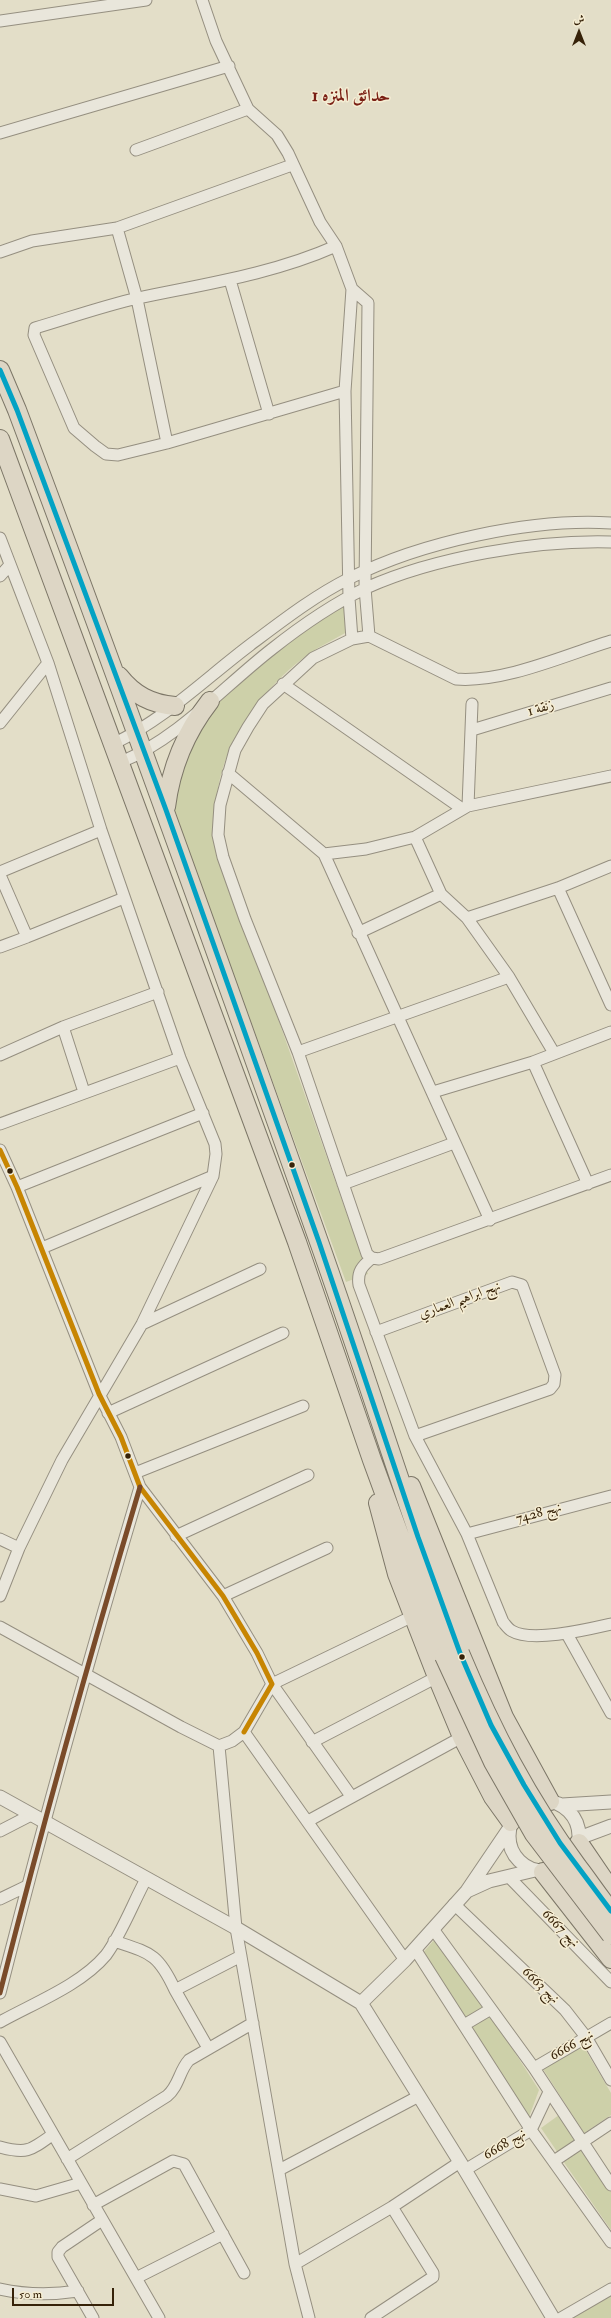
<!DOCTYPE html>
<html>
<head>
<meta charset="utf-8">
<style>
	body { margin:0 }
	#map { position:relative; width:611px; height:2318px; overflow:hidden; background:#e3dec8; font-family:"IM FELL Double Pica",Amiri,serif }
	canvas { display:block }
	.north { position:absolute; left:559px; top:12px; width:40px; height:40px; -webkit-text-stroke:3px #f5edd3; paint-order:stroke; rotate:0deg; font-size:11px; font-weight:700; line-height:16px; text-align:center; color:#362209 }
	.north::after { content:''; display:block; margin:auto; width:14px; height:18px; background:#362209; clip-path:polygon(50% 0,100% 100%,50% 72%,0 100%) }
	.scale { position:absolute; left:12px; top:2288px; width:102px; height:18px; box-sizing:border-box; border:2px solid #362209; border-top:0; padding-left:5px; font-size:12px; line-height:14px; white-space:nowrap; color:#362209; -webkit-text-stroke:3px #f5edd3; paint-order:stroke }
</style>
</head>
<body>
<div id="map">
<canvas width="611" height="2318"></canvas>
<div class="north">ش</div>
<div class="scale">50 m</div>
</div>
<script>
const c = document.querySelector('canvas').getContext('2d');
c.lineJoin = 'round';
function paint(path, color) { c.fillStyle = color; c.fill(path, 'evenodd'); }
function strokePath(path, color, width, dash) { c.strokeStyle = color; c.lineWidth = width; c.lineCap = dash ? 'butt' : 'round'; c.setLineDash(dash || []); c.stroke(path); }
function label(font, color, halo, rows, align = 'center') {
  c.font = font + ' "IM FELL Double Pica",Amiri,serif'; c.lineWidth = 3; c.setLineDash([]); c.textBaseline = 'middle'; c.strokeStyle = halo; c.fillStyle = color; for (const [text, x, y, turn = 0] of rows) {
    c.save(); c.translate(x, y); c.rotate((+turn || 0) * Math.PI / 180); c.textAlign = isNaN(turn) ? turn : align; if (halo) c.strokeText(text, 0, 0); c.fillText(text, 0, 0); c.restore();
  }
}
const green = new Path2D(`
	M345,601L347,632C335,639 322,645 310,653C271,681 235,725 222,771C215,793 216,818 215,840L368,1274L346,1282L173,809L177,775L215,703L268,650Z
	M435,1939L485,2006L465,2019L421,1955Z
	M490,2014L539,2090L529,2117L471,2027Z
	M582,2044L611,2093V2115L584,2133L543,2069Z
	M559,2115L576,2140L558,2153L541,2128Z
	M581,2148L611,2192V2230L563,2161Z
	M611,2295V2318H572Z`);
const minor = new Path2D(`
	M202,0L216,41L248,109L277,135L288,153L320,222L336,246L352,289L368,303L365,588L369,636
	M0,21L146,0
	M0,133L229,66
	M136,150L248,109
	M117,228L137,299L167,443L345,391
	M0,252L32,241L117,228L292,165
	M230,280L269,414
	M352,289L345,391L349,598L352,639
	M167,443L118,455L106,454L95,446L74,428L34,335L35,328C69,318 103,306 138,298C205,284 273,274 336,246
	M0,538L48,663L101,830L180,1058L215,1144L216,1154L213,1176L142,1324L62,1460L19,1548L0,1596
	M0,576L9,566
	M611,641C565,655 504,683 456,679L369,636L352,639L313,658L263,704L248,727L235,750L220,805L218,835L223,857L245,919L298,1052L367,1254L372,1258L379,1259L611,1175
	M283,684L461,808
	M0,723L48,663
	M472,730L611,688
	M113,744C165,719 205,679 250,645C282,621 314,596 350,578C421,542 532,518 611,523
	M121,762C179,738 223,687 272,649C301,626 333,604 366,588C435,557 536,540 611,542
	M228,773L324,854L490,1220
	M468,806L472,704
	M415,837L441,894L467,918L509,977L554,1053
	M324,854L366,849L415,837L468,806L611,776
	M0,872L101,830
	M0,875L27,937L124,898
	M558,888L611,1005
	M467,918L558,888L611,866
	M358,933L441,894
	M0,947L27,937
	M63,1027L84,1092
	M298,1052L509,977
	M0,1055L63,1027L158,992
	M533,1062L588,1184
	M433,1092L533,1062L611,1032
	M0,1124L180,1058
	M0,1150L17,1187L99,1394L121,1437L140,1487L223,1596L257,1653L272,1684L244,1732
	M343,1184L454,1143
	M17,1187L203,1113
	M42,1248L213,1176
	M372,1258C362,1266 357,1272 359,1285L415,1436L467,1534L503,1622C505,1624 508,1629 512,1631C532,1643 589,1629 611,1624
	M142,1324L260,1269
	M376,1332L512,1282L522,1285L555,1375L554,1384L550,1389L415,1436
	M108,1413L283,1333
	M135,1473L303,1406
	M467,1534L611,1496
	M176,1536L308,1475
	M0,1539L19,1548
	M223,1596L327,1548
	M0,1627L181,1727L219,1746L232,1741L244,1732L405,1960
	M567,1634L611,1713
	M312,1742L437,1677
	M219,1746L236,1928L295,2264L309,2318
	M351,1796L272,1684L413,1616
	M308,1821L462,1737
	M0,1831L31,1815
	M509,1877L611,1982
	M0,1899L27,1886
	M454,1904L565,2010L586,2037L611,2080
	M433,1929L534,2068L611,2185
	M114,1941C150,1953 158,1953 175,1990L241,1956
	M415,1949L531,2130L611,2242
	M175,1990L208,2048
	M0,1993C43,1823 90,1655 140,1487
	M0,2022C34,2003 81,1985 106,1955C121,1935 134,1901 146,1879
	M464,2025L491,2009
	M0,2042L159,2318
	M534,2068L611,2023
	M0,2147C26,2154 30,2151 52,2135
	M67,2159L167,2096C179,2086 179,2071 189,2060L253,2023
	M554,2161L611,2123
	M279,2170L419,2096
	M465,2170L531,2130L549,2092
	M0,2189L36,2196L81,2183
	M93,2205L173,2161L184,2164L244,2273
	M295,2264L392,2207L460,2162
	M136,2278L223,2234
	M0,2289C27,2295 51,2295 78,2291
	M93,2318L58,2257V2252L62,2247L102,2220
	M371,2318L433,2277V2273L392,2207
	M561,2318L611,2289`);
const tertiary = new Path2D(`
	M0,1797L236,1928L361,2003L465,2170L553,2318
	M509 1836a35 35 0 1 1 70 0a35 35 0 1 1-70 0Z
	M562,1805L611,1802
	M579,1838L611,1826
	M467,1891L489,1881L535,1870
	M361,2003L405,1960L467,1891L509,1829`);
const trunk = new Path2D(`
	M0,370L17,410C120,685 220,962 318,1239C367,1377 410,1516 460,1653
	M0,439L297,1242L372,1460L444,1656
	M119,676C134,695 151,704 175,706
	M166,807C171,767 185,733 210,701
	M411,1486L504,1717L550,1801
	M378,1503L397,1574L437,1677L462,1737L493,1797L511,1822
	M579,1843L611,1890
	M543,1872L611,1959`);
const trunkBridge = new Path2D(`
	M460,1653C493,1732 527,1798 578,1867C589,1881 599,1897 611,1911
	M444,1656L493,1762L534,1834L611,1935`);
const bus1 = new Path2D(`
	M0,1150L17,1187L99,1394L121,1437L140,1487L223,1596L257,1653L272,1684L244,1732`);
const bus2 = new Path2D(`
	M0,370L17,410L166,810L319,1242L418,1537L460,1653L491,1725L524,1785L560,1843L611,1911`);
const bus3 = new Path2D(`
	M0,1993C43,1823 90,1655 140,1487`);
const markers = [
	[292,1165,3.5,"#362209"],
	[10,1171,3.5,"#362209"],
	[128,1456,3.5,"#362209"],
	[462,1657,3.5,"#362209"]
];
const streetNames = [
	["زنقة 1",541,709,-17],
	["نهج ابراهيم العماري",460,1301,-20],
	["نهج 7428",539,1514,-15],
	["نهج 6667",560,1929,46],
	["نهج 6663",540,1986,44],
	["نهج 6666",572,2046,-30],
	["نهج 6668",505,2145,-31]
];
const districtNames = [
	["حدائق المنزه 1",351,97]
];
paint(green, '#cdd0a9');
strokePath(minor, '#958f80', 13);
strokePath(tertiary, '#958f80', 15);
strokePath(trunk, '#7c7667', 20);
strokePath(minor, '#e9e6db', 11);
strokePath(tertiary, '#e9e6db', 13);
strokePath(trunk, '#ddd6c5', 18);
strokePath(trunkBridge, '#7c7667', 20, []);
strokePath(trunkBridge, '#ddd6c5', 18);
strokePath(bus1, '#c78502', 5);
strokePath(bus2, '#03a2c4', 5);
strokePath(bus3, '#7a4b2a', 5);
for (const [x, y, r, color] of markers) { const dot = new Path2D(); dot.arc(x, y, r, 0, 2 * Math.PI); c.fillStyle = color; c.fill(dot); strokePath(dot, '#f5edd3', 1.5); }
label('14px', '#362209', '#f5edd3', streetNames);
label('bold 18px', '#7a1f14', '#f5edd3', districtNames);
</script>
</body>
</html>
